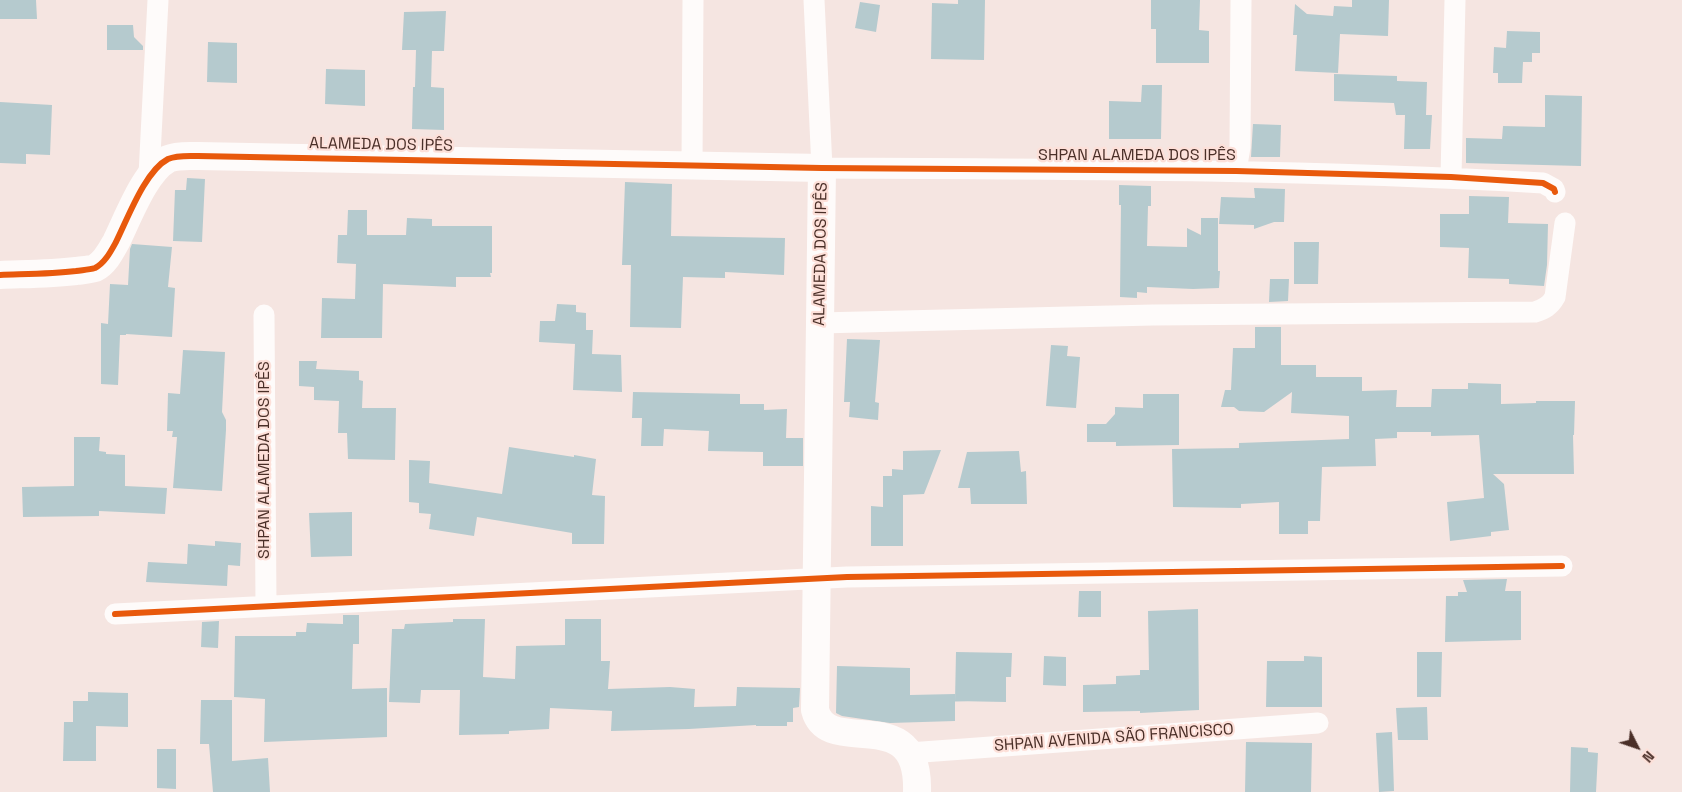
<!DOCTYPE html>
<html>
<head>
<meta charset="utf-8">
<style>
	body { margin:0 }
	#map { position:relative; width:1682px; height:792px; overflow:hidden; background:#f5e5e1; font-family:"Space Grotesk",sans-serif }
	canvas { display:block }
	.north { position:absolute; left:1612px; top:722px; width:50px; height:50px; -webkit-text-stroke:4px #fde0d9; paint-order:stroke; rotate:131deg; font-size:14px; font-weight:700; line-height:20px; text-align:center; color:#4a2f28 }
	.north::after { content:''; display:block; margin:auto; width:18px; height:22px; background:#4a2f28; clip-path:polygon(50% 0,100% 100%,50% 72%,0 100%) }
</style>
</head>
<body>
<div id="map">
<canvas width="1682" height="792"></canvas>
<div class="north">N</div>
</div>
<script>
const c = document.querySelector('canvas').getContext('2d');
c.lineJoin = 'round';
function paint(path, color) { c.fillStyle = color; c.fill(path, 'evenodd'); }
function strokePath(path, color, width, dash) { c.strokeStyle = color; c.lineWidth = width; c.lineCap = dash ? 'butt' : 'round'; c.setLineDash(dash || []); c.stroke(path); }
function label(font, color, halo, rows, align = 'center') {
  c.font = font + ' "Space Grotesk",sans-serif'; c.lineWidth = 4.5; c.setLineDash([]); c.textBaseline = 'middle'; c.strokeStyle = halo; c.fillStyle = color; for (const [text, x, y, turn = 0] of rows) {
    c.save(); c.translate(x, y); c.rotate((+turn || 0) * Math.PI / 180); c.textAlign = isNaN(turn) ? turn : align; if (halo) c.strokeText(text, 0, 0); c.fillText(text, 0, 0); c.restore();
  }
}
const building = new Path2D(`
	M0,0H36L37,19H0Z
	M958,0H985L984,60L931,59L932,3L958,4Z
	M1151,0H1200L1199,30L1209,31V63H1156V29H1151Z
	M1352,0H1389L1388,36L1340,34L1338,73L1295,71L1297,35H1293L1295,4L1307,14L1333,16L1334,6L1352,7Z
	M860,2L880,5L876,32L855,28Z
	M446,11L444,51H432L431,87L444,88V130L412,129L413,87H415L416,50H402L404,12Z
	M107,25H133L134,37L143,46V50H107Z
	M1507,31L1540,32V53H1532V62H1523L1522,83H1498V73H1493L1494,47L1506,48Z
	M208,42L237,43V83L207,82Z
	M326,69L365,70V106L325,104Z
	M1334,74L1397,76V81L1427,82L1426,115H1432L1430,149H1404L1405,115H1396L1394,103L1334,101Z
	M1142,85H1162L1161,139H1109V101L1141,102Z
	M1545,95L1582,96L1581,166L1466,163V138L1502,139L1503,126L1545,127Z
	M0,102L52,105L50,155L26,154V164L0,163Z
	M1253,124L1281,125L1280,157H1251Z
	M187,178L205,179L202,242L173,241L175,190H186Z
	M625,182L672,184L671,236L785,238L784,275L725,272V278L683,277L681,328L630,327L631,265H622Z
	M1119,185L1151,186V206H1148L1147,246L1187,247V228L1201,235V218H1218V271H1220L1219,288L1193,289L1147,287V293L1137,292V298L1120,297L1121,205H1119Z
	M1254,188L1285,189L1284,222H1274L1254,229V225L1219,224L1221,197L1255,198Z
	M1469,196L1509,197L1508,223L1548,224L1547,265L1544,286L1509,284V279L1468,278L1469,248L1440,247V214H1469Z
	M348,210H367V235H406L407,218L432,219V226H492V273H490L491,277H456V287L383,284L382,338H321L322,298L355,299L356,264L337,263L338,235H347Z
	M1294,242H1319L1318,284H1294Z
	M132,244L172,247L168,287L175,288L172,337L126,334V335H120L118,385L101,384V323L108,324L110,284L128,285L130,249Z
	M1270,279H1289L1288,301L1269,302Z
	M557,304L576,305V312L586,313V330H593L592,354L621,355L622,392L573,390L575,344L539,342L540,321H555Z
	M1255,327H1281V365H1316V377H1362V391L1397,390L1396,407H1431L1432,389H1468V383L1501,384V404L1536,403V401H1575L1574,435H1573L1574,474H1493L1504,484L1509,530L1491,532V536L1450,541L1447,502L1484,498L1479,435L1431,436V432H1397V438L1375,439L1376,466L1322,467L1320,521H1308V534H1279V502L1241,504V508L1173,507L1172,449L1239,448V443L1349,439V416L1291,413L1292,392L1264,412L1239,411L1234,407H1221L1225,390H1231L1233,348H1255Z
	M847,339L880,340L875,402L879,403L878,420L849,417L850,402H844Z
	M1051,345L1068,346L1067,356L1080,357L1076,408L1046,406Z
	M183,350L225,352L222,412L226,420V430L222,491L173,488L177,437H172L173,431H167L168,393L180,394Z
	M299,361H317L316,369L359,371V380L363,381L362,408H396L395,460L348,459L347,433H338L339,401L314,400V387L299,386Z
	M633,392L740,394V404H764V410L787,409L786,438H803V466H763V452L708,451L709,431L664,429L663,446H641L642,418H632Z
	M1143,394H1179V445L1116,446V442H1087V424H1106L1115,414V407L1143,408Z
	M74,437H100L99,451L106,452V454L125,455V486L167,488L165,514L99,511V516L23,517L22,487L74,486Z
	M509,447L574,457V455L596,459L592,495L605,496L604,544H572V533L477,517L474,536L429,529L431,514L419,513V503L409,502V460L430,461L429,483L502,494Z
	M941,450L924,494L903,495V546H871V506L883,507V476H892V469L903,470V451Z
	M1019,451L1021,472L1026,471L1027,504H971L970,488H958L967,452Z
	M352,512V556L311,557L309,513Z
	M215,541L241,543L240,566L228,565L227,586L146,582L148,562L187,564L188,544L215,546Z
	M1507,579L1505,591H1521V640L1445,642L1446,596H1458V592H1467L1463,580Z
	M1079,591H1101V617H1078Z
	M1198,609L1199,710L1140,713V711L1083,712V685L1116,684V676L1140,675V670H1149L1148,611Z
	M343,615H359V644H353L352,689L387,688V737L264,742L265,699L234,697L235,636H296V632H306L307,623L343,624Z
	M453,619H485L483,677L515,679L516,646L565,645V619H601V661H610L608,689L670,687L695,689L694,707L736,706L737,687L800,688L799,707L793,708V722H787V726H756V725L689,729L611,731L612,711L550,708L549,729L509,731V734L459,735L460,690H421L420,703L389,702L392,629H404L405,624L453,622Z
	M219,621L218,648L201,647L202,622Z
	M956,652L1012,653L1011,677H1006V702L955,701Z
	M1417,652H1442L1441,697H1417Z
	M1044,656L1066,657V686L1043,685Z
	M1304,656L1322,657V707H1266L1267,661H1304Z
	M837,666L910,668V695L955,694V721L890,723L842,716L836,713Z
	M88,692L128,693V727L96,726V761H63L64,722H73V701H88Z
	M201,700H232V761L268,758L270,792H213L209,744H200Z
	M1427,707L1428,740H1398L1396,708Z
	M1392,732L1394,791L1379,792L1376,733Z
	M1246,742L1312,743L1311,792H1245Z
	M1571,747L1588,748V752L1598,753L1596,792H1570Z
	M157,749H176V789L157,788Z`);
const street = new Path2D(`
	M814,0L822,168C1063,169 1303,169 1543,183L1554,189L1555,192
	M692,165L693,0
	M1236,171L1240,147L1241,0
	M149,175L158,0
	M1451,177L1455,0
	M264,315L266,605
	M819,323L1153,315L1535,312C1544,309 1550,306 1555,297L1565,223
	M115,614L847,577L1562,566
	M909,753L1318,723`);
const secondary = new Path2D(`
	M0,275C25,274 51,274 76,271C82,270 89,270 95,268C105,263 111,251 116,242C128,218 145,171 168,159C177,155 189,156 198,156L822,168L815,710C828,760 920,699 917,792`);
const cycleway = new Path2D(`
	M0,275C25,274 51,274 76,271C82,270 89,270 95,268C105,263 111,251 116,242C128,218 145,171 168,159C177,155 189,156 198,156L822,168L1236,171L1451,177L1543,183L1554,189L1555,192
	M115,614L847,577L1562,566`);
const streetNames = [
	["ALAMEDA DOS IPÊS",381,145,1],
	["SHPAN ALAMEDA DOS IPÊS",1137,156],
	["ALAMEDA DOS IPÊS",821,254,-89],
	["SHPAN ALAMEDA DOS IPÊS",265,460,-90],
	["SHPAN AVENIDA SÃO FRANCISCO",1114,738,-4]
];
paint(building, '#b5cace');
strokePath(street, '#fefbfa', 21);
strokePath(secondary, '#fefbfa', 28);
strokePath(cycleway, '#e8590c', 6);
label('16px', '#4a2f28', '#fde0d9', streetNames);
</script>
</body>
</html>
